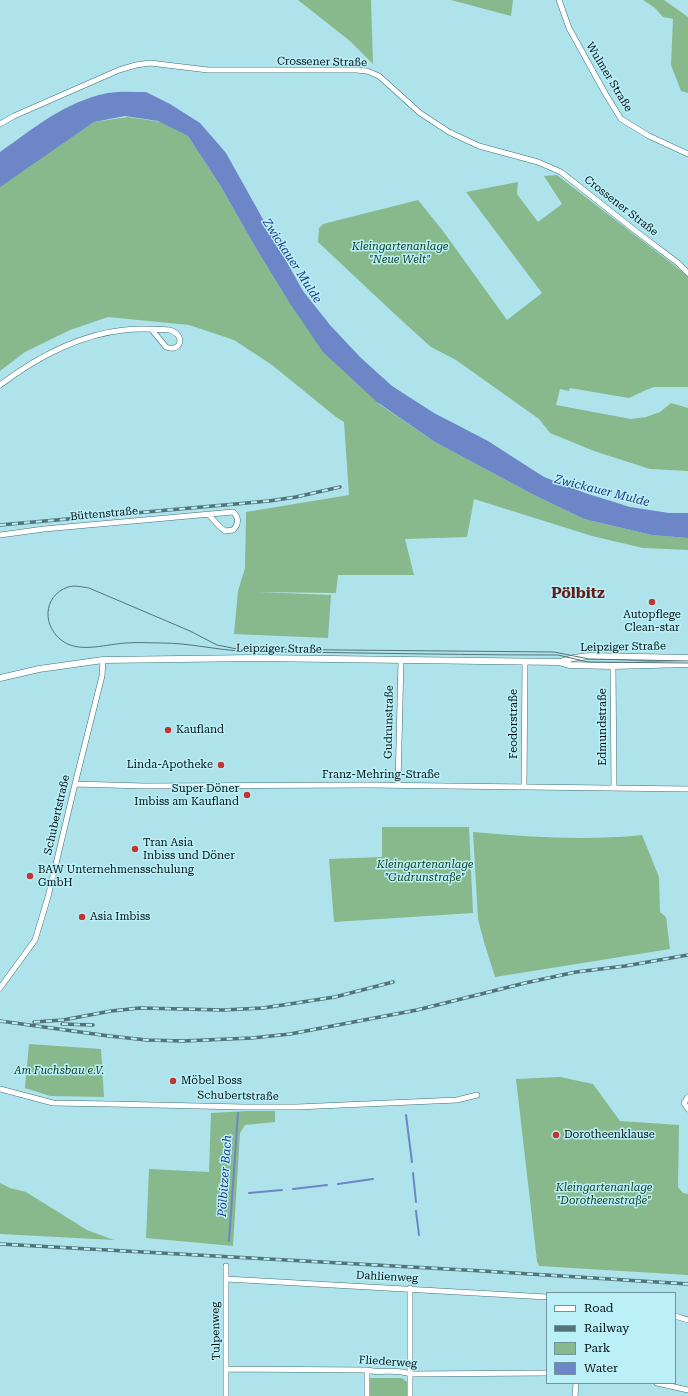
<!DOCTYPE html>
<html>
<head>
<meta charset="utf-8">
<style>
	body { margin:0 }
	#map { position:relative; width:688px; height:1396px; overflow:hidden; background:#aee3eb; font-family:"Roboto Serif",serif }
	canvas { display:block }
	.legend { position:absolute; left:546px; top:1292px; width:130px; height:92px; box-sizing:border-box; background:#bbf0f8; border:1px solid #70969c; margin:0; padding:5px 7px; list-style:none; font-size:12px; color:#000f12 }
	.legend li { display:flex; align-items:center; gap:8px; height:20px }
	.legend b { width:20px; border:1px solid #70969c }
</style>
</head>
<body>
<div id="map">
<canvas width="688" height="1396"></canvas>
<ul class="legend">
<li><b style="height:5px;background:#fff"></b>Road</li>
<li><b style="height:5px;background:#527378"></b>Railway</li>
<li><b style="height:11px;background:#87b98c"></b>Park</li>
<li><b style="height:11px;background:#6c86c8"></b>Water</li>
</ul>
</div>
<script>
const c = document.querySelector('canvas').getContext('2d');
c.lineJoin = 'round';
function paint(path, color) { c.fillStyle = color; c.fill(path, 'evenodd'); }
function strokePath(path, color, width, dash) { c.strokeStyle = color; c.lineWidth = width; c.lineCap = dash ? 'butt' : 'round'; c.setLineDash(dash || []); c.stroke(path); }
function label(font, color, halo, rows, align = 'center') {
  c.font = font + ' "Roboto Serif",serif'; c.lineWidth = 3; c.setLineDash([]); c.textBaseline = 'middle'; c.strokeStyle = halo; c.fillStyle = color; for (const [text, x, y, turn = 0] of rows) {
    c.save(); c.translate(x, y); c.rotate((+turn || 0) * Math.PI / 180); c.textAlign = isNaN(turn) ? turn : align; if (halo) c.strokeText(text, 0, 0); c.fillText(text, 0, 0); c.restore();
  }
}
const green = new Path2D(`
	M298,0H371L373,64L350,41Z
	M451,0H513L511,16Z
	M643,0H664L688,17V93L681,91L671,65L673,19L663,17L655,8Z
	M128,117L161,122L188,136L220,185L257,250L287,299L379,404L435,442L534,495L584,519L652,535L688,538V550L643,548L592,536L474,499L467,537L405,539L414,575H338L336,593L258,592L331,595L328,638L234,634L238,591L245,568L246,512L349,495L344,422L336,417L272,365L234,340L189,325L108,317L70,330L25,352L0,371V186L94,122Z
	M557,175L688,276V387H654L646,390L629,398L570,388L569,391L560,389L556,405L631,419L646,417L660,412L671,403L688,408V471L650,469L594,451L550,433L539,419L456,360L431,347L400,319L318,242L319,228L323,224L418,200L443,231L507,320L542,293L466,192L518,182L517,194L538,222L562,204L544,176Z
	M382,827H469L473,913L334,922L329,859L382,857Z
	M473,832C529,837 586,841 642,835L659,877L660,912L666,917L670,949L495,977L484,942L478,919Z
	M29,1044L101,1049L104,1097L50,1096L25,1088Z
	M560,1077L593,1084L620,1121L679,1125L678,1187L683,1193L688,1194V1275L539,1266L537,1261L516,1079Z
	M246,1111H275V1122L245,1125L240,1133L233,1246L146,1238L149,1169L209,1172L211,1113Z
	M0,1183L10,1188L26,1192L87,1230L114,1240L0,1234Z
	M369,1378H402L407,1382L408,1396H369Z`);
const water = new Path2D(`
	M146,92L170,104L200,123L226,153L303,291L330,325L360,357L392,386L434,413L488,441L544,477L585,493L630,507L669,513H688V538L652,535L584,519L534,495L435,442L377,402L323,352L287,299L257,250L220,185L188,136L158,121L125,116L94,122L0,187V152C36,127 64,102 108,93C120,91 134,92 146,92Z`);
const stream = new Path2D(`
	M406,1115L412,1162
	M413,1173L416,1202
	M338,1184L373,1179
	M293,1189L327,1185
	M249,1193L282,1190
	M416,1211L419,1235
	M229,1241L238,1113`);
const minor = new Path2D(`
	M559,0L569,28L605,93L621,119L649,136L688,154
	M0,124L14,116L119,70L136,65L150,63L208,70H356L367,71L379,76L420,113L449,132L479,146L538,162L561,172L637,232L678,263L688,273
	M0,385C37,357 78,335 124,330C138,328 156,329 170,330C186,335 181,353 166,347L152,330
	M0,535L44,529L233,512C239,517 239,524 233,530L225,531L219,526L209,515
	M613,666L614,788
	M75,784L144,786L368,785L688,789
	M398,785L401,660
	M524,787L525,662
	M0,988L35,940L48,897L75,784L102,676L103,660
	M0,1089L53,1103L111,1104L243,1107H297L457,1100L477,1095
	M688,1097L684,1103L688,1109
	M226,1279L547,1297
	M410,1288V1396
	M675,1316L688,1320
	M227,1369L367,1370C381,1374 396,1368 410,1374L547,1373
	M657,1383L688,1390
	M226,1396V1266
	M367,1396V1370
	M575,1396L576,1383`);
const tertiary = new Path2D(`
	M560,662L573,658L589,656L688,658
	M0,678L39,669L103,660L255,658L559,662L570,665L613,666L688,664`);
const tram = new Path2D(`
	M688,661L589,659L554,652L237,649L217,645L190,631L89,588C82,587 75,585 68,587C42,596 42,628 64,642C81,653 107,644 126,643C138,642 150,643 162,643C190,643 216,650 243,651C283,653 322,652 361,653C427,654 492,655 558,655L588,662L688,663`);
const rail = new Path2D(`
	M0,525L269,501L296,497L340,487
	M0,1021L109,1036L147,1040L183,1041L252,1038L290,1034L417,1010L525,983L576,972L625,966L688,955
	M34,1022L63,1020L111,1011L140,1008L223,1010L263,1008L335,997L393,982
	M62,1024L93,1025
	M0,1244L483,1271L688,1284`);
const markers = [
	[652,602,4,"#c33530"],
	[168,730,4,"#c33530"],
	[221,765,4,"#c33530"],
	[247,795,4,"#c33530"],
	[135,849,4,"#c33530"],
	[30,876,4,"#c33530"],
	[82,917,4,"#c33530"],
	[173,1081,4,"#c33530"],
	[556,1135,4,"#c33530"]
];
const streetNames = [
	["Crossener Straße",322,62,1],
	["Wulmer Straße",609,77,59],
	["Crossener Straße",621,206,38],
	["Büttenstraße",104,514,-5],
	["Leipziger Straße",623,647,-1],
	["Leipziger Straße",279,649,1],
	["Gudrunstraße",389,722,-89],
	["Feodorstraße",514,724,-90],
	["Edmundstraße",603,727,-90],
	["Franz-Mehring-Straße",381,775],
	["Schubertstraße",57,815,-77],
	["Schubertstraße",238,1096,1],
	["Dahlienweg",387,1277,3],
	["Tulpenweg",216,1331,-91],
	["Fliederweg",388,1362,4]
];
const parkNames = [
	["Kleingartenanlage",400,247],
	["\"Neue Welt\"",400,260],
	["Kleingartenanlage",425,865],
	["\"Gudrunstraße\"",425,878],
	["Am Fuchsbau e.V.",59,1071],
	["Kleingartenanlage",604,1188],
	["\"Dorotheenstraße\"",604,1201]
];
const poiNames = [
	["Autopflege",652,615,"center"],
	["Clean-star",652,628,"center"],
	["Kaufland",176,730],
	["Linda-Apotheke",213,765,"right"],
	["Super Döner",239,789,"right"],
	["Imbiss am Kaufland",239,802,"right"],
	["Tran Asia",143,843],
	["Inbiss und Döner",143,856],
	["BAW Unternehmensschulung",38,870],
	["GmbH",38,883],
	["Asia Imbiss",90,917],
	["Möbel Boss",181,1081],
	["Dorotheenklause",564,1135]
];
const waterNames = [
	["Zwickauer Mulde",292,261,57],
	["Zwickauer Mulde",602,491,14],
	["Pölbitzer Bach",225,1176,-86]
];
const districtNames = [
	["Pölbitz",578,594]
];
paint(green, '#87b98c');
paint(water, '#6c86c8');
strokePath(stream, '#6c86c8', 2);
strokePath(minor, '#3f7279', 6);
strokePath(tertiary, '#3f7279', 7);
strokePath(minor, '#fff', 5);
strokePath(tertiary, '#fff', 6);
strokePath(tram, '#527378', 1);
strokePath(rail, '#527378', 3.5);
strokePath(rail, '#bbf0f8', 2, [6]);
for (const [x, y, r, color] of markers) { const dot = new Path2D(); dot.arc(x, y, r, 0, 2 * Math.PI); c.fillStyle = color; c.fill(dot); strokePath(dot, '#bbf0f8', 1.5); }
label('11px', '#000f12', '#bbf0f8', streetNames);
label('italic 11px', '#0d3c17', '#bbf0f8', parkNames);
label('11px', '#000f12', '#bbf0f8', poiNames, 'left');
label('italic 12px', '#1d3381', '#bbf0f8', waterNames);
label('bold 15px', '#631f1a', '#bbf0f8', districtNames);
</script>
</body>
</html>
